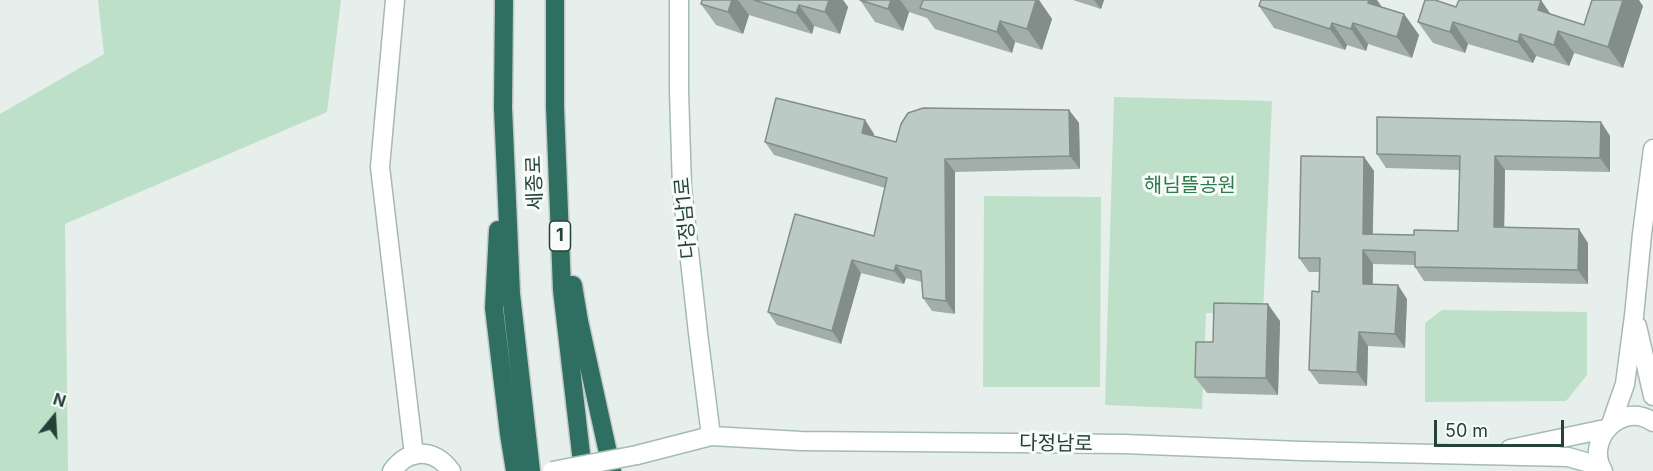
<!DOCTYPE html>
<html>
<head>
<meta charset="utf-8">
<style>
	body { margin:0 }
	#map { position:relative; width:1653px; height:471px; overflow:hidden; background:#e6efeb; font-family:Inter,sans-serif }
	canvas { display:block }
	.north { position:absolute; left:24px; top:387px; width:60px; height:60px; -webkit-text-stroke:4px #f7fbf9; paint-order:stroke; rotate:18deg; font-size:16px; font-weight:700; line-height:24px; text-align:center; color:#24423a }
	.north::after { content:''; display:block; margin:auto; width:21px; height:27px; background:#24423a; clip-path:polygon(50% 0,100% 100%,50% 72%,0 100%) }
	.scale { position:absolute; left:1434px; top:420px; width:130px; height:27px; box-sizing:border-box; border:3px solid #24423a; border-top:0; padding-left:8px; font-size:18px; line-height:21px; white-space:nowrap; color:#24423a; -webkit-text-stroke:4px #f7fbf9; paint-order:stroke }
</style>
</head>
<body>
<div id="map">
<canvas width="1653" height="471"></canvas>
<div class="north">N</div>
<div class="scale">50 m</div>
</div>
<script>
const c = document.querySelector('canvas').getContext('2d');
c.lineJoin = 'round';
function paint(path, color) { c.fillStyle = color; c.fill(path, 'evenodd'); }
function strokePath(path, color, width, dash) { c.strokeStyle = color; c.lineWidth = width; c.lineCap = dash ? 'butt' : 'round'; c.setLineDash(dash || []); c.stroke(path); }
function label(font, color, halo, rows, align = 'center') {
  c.font = font + ' Inter,"Noto Sans KR",sans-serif'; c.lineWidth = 6; c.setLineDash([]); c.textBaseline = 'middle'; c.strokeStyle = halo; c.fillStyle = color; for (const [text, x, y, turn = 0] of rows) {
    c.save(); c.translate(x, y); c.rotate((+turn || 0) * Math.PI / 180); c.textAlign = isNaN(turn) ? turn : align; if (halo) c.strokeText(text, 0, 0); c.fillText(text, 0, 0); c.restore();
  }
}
const green = new Path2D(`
	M98,0H341L327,112L65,224L68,471H0V114L104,54Z
	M1114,97L1272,101L1263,315L1206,313L1202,409L1105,405Z
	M984,196L1101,197L1100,387H983Z
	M1442,310L1587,312V375L1566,401L1425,402V323Z`);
const street = new Path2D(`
	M395,0L380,167L414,455
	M1637,326L1653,396
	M1611,424L1625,384L1634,316L1642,234L1653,149`);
const secondary = new Path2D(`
	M679,0V91L682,188L698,333L711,436
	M1510,449L1605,429
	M637,455L711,436L801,441L1124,444L1301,451L1568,457L1600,466
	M392,471C409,448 434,448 451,471
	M1603,471C1584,440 1622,400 1653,422`);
const highway = new Path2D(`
	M504,0L503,108L511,294L531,471
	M555,0V107L562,290L583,471
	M498,230L494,308L509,434L515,471
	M573,285L579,321L612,471`);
const secondaryBridge = new Path2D(`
	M552,471L637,455`);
const wall = new Path2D(`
	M702,0H843L848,7L840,34L814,26L812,34L749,15L743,34L716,25L701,4Z
	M860,0H1039L1052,19L1042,50L1015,42L1012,53L935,29L927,18L909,12L903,31L875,22Z
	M1073,0H1104L1101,9Z
	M1259,6L1382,7L1404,14L1419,35L1412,58L1368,44L1366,51L1347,45L1345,50L1274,28Z
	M1643,6L1623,68L1574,53L1569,66L1536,56L1533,63L1468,44L1465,53L1433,43L1418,22L1456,7L1551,15L1584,25Z
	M1069,110L1079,123L1080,169L955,172V314L932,311L923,298L922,282L906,278L904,284L861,273L841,344L777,325L768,312L874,236L885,188L774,155L765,142L865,120L874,134V136L896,142Z
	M1601,122L1610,136V172L1505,170L1504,227L1588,243V284L1424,281L1415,267V265L1373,264V284L1407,299L1405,348L1368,346L1367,386L1319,384L1309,370L1319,292L1320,272H1309L1299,258L1364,157L1374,171L1373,234L1414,235L1458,231L1460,170L1386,168L1377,154Z
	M1280,321L1278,395L1207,393L1195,377L1213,342Z`);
const shadedWall = new Path2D(`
	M732,0H738L749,15L743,34L728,12Z
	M829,0H843L848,7L840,34L825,12Z
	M891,0H900L909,12L903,31L888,9Z
	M1036,0H1039L1052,19L1042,50L1027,29Z
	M1094,0H1104L1101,9Z
	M1369,0H1377L1386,13L1368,3Z
	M1541,0L1556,22L1538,10Z
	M1623,0H1639L1643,6L1623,68L1608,47Z
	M799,5L814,26L812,34L796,13Z
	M1404,14L1419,35L1412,58L1397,37Z
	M1000,21L1015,42L1012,53L997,32Z
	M1453,22L1468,44L1465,53L1450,32Z
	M1332,23L1347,45L1345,50L1330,29Z
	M1353,23L1368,44L1366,51L1351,29Z
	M1558,31L1574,53L1569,66L1554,45Z
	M1520,34L1536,56L1533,63L1518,42Z
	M1069,110L1079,123L1080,169L1070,156Z
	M865,120L874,134L872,146L862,133Z
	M1601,122L1610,136V172L1600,158Z
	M1495,156L1505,170L1504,241L1494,227Z
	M1364,157L1374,171L1372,248L1363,234Z
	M945,159L955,172V314L946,301Z
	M1579,229L1588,243V284L1578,270Z
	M1363,250L1373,264L1372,298L1363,284Z
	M852,260L861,273L841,344L832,331Z
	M896,265L906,278L904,284L894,271Z
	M1398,285L1407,299L1405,348L1395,334Z
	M1268,304L1280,321L1278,395L1266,378Z
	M1359,332L1368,346L1367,386L1357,372Z`);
const building = new Path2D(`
	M702,0H732L728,12L701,4Z
	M754,0H829L825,12L799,5L796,13Z
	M860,0H891L888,9Z
	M923,0H1036L1027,29L1000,21L997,32L920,8Z
	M1261,0H1369L1368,3L1404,14L1397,37L1353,23L1351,29L1332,23L1330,29L1259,6Z
	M1425,0H1435L1456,7L1459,0H1541L1538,10L1584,25L1592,0H1623L1608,47L1558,31L1554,45L1520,34L1518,42L1453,22L1450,32L1418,22Z
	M776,98L865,120L862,133L896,142L901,124L908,113L923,108L1069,110L1070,156L945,159L946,301L923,298L921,271L896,265L894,271L852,260L832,331L768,312L795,214L874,236L887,178L765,142Z
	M1377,117L1601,122L1600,158L1495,156L1494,227L1579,229L1578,270L1415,267V252L1363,250V284L1398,285L1395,334L1359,332L1357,372L1309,370L1312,291L1319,292L1320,258H1299L1301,156L1364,157L1363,234L1414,235V230L1458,231L1460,156L1377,154Z
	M1214,303L1268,304L1266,378L1195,377L1196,342H1213Z`);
const shields = [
	[560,236,21]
];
const shieldNames = [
	["1",560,236]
];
const streetNames = [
	["세종로",535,183,-92],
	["다정남1로",686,218,-95],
	["다정남로",1056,444,1]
];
const parkNames = [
	["해님뜰공원",1190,186]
];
paint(green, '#bfe0c8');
strokePath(street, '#a8b8b2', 21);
strokePath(secondary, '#a4bbb3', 21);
strokePath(highway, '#c2cac8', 21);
strokePath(street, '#fff', 18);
strokePath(secondary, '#fff', 18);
strokePath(highway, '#2f6f62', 18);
strokePath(secondaryBridge, '#a4bbb3', 21, []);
strokePath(secondaryBridge, '#fff', 18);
paint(wall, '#a1aea9');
paint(shadedWall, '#838d89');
paint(building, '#bbcac4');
strokePath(building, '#838d89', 1.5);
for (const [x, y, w] of shields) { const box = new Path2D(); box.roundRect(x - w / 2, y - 15, w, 30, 4.5); c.fillStyle = '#f7fbf9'; c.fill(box); strokePath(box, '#24423a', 1.5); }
label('bold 18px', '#24423a', null, shieldNames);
label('20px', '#24423a', '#f7fbf9', streetNames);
label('20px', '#2d7a4b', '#f7fbf9', parkNames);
</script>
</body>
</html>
